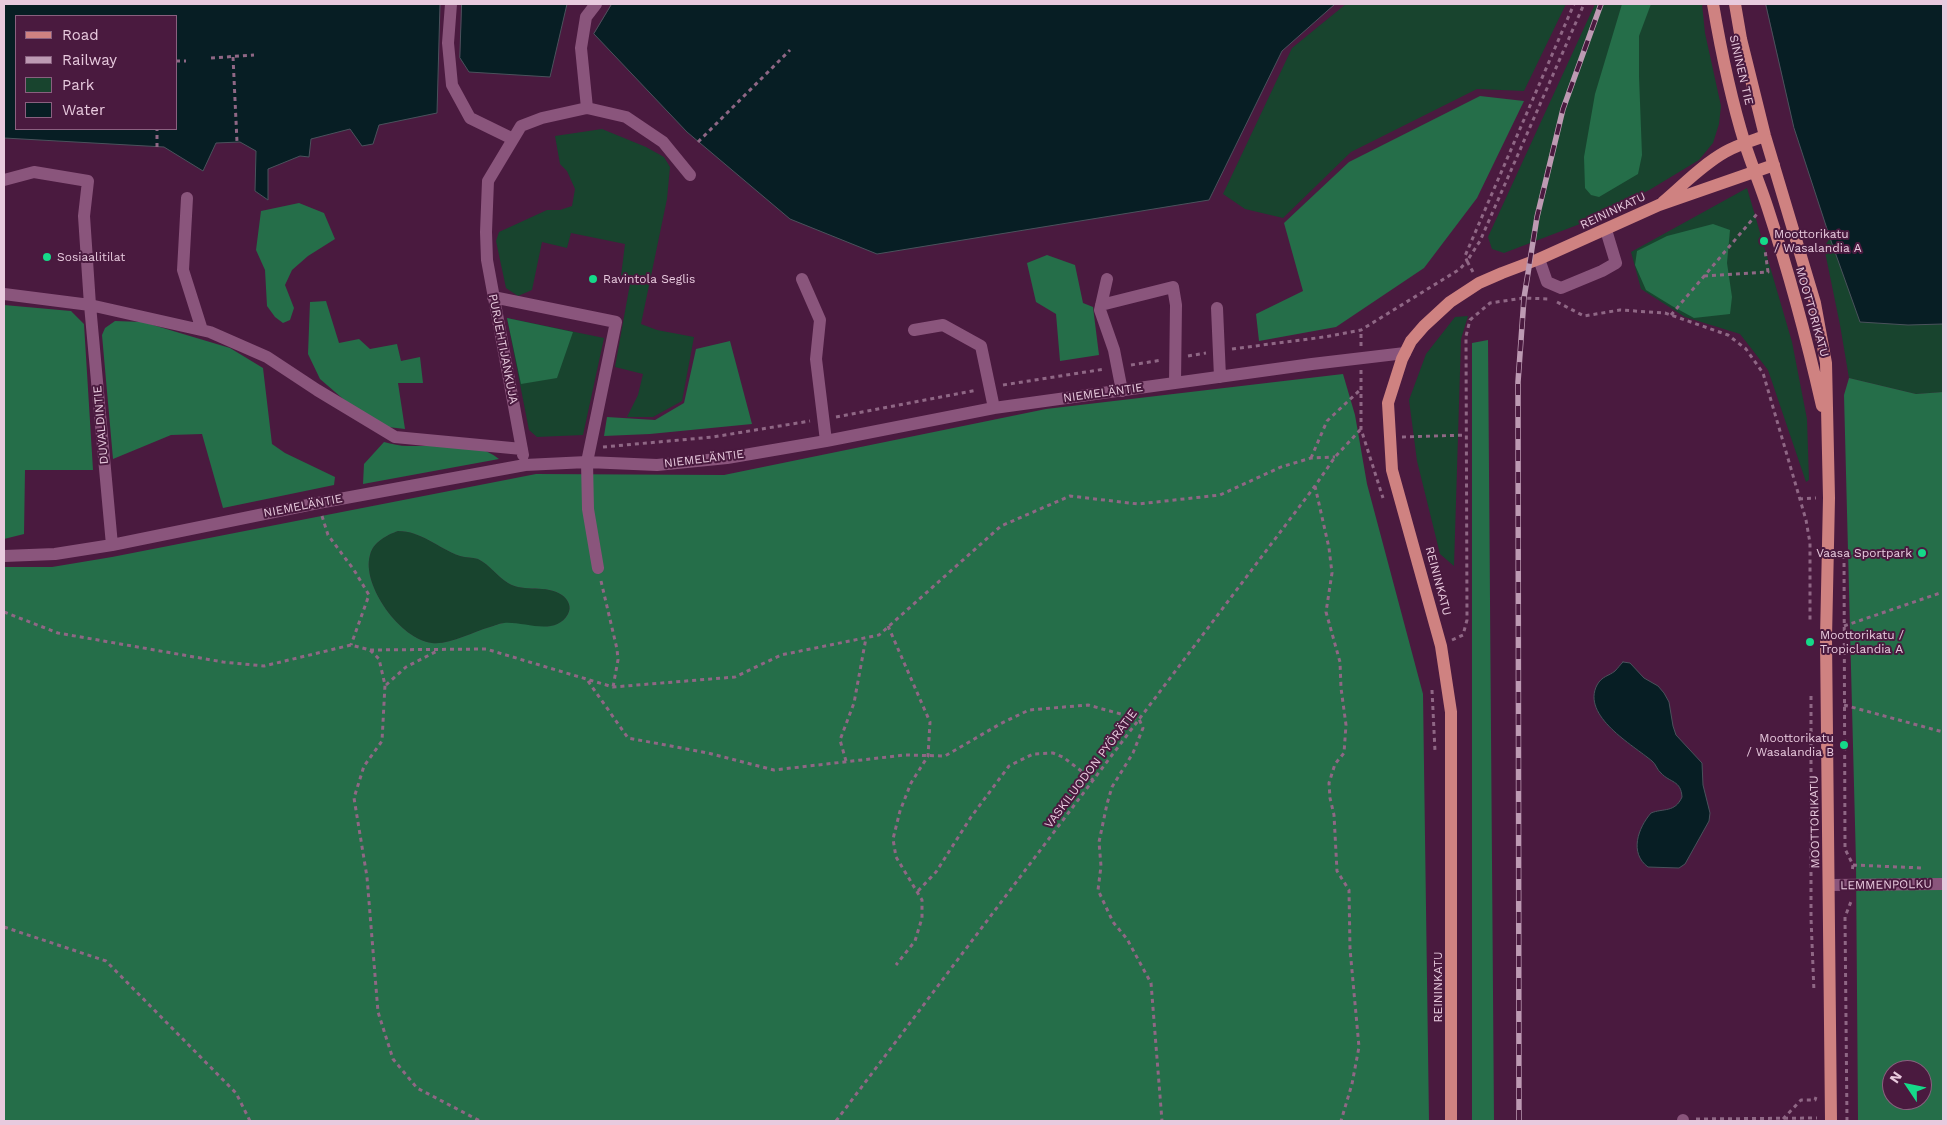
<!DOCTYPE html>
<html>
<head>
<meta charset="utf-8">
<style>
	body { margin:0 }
	#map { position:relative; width:1947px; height:1125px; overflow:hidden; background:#4a1a3f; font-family:"Work Sans",sans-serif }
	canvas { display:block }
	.frame { position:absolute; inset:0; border:5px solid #e8cade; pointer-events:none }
	.legend { position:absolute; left:15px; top:15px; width:162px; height:115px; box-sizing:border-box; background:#4a1a3f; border:1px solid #89607f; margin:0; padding:6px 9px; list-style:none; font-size:15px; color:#e8cade }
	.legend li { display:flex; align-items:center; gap:10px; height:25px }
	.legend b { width:25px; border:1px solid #89607f }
	.north { position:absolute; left:1882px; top:1060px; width:50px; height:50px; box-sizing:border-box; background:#4a1a3f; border:1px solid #89607f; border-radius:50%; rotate:304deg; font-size:14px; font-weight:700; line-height:20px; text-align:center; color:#e8cade }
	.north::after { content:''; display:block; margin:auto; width:18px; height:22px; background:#15d989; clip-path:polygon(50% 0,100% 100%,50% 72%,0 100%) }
</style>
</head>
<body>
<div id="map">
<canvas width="1947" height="1125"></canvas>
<div class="frame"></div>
<ul class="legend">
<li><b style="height:6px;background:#cf8281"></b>Road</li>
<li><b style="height:6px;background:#bd9ab3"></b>Railway</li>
<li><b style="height:14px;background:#18442e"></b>Park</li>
<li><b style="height:14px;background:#071e24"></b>Water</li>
</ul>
<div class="north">N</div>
</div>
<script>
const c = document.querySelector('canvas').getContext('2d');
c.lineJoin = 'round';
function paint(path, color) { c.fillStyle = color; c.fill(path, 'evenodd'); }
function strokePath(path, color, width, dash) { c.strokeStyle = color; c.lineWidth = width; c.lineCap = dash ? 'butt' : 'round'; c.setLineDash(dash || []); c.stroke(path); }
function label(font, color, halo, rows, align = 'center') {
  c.font = font + ' "Work Sans",sans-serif'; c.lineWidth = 4; c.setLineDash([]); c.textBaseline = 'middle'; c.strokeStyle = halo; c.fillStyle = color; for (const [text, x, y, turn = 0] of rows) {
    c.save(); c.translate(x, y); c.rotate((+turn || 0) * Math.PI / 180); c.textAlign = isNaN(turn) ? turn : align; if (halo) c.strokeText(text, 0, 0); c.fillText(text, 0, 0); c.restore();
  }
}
const green = new Path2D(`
	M1346,4H1566L1524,91L1477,89L1351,152L1283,218L1245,209L1223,194L1292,48Z
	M1595,4H1702L1705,33L1721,106L1719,124L1713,143L1699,160L1651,189L1593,219L1504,253L1492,249L1488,237Z
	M602,129L646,147L664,157L670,167L667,199L641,324L657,330L694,337L682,401L653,417H627L638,395L643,374L615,367L631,278L621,276L625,244L571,233L567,248L542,242L532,290L518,296L506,288L496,241L499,232L547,210H560L572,206L575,189L567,171L560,164L555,136Z
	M1943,162V392L1916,394L1849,378L1840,325L1824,247L1830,238Z
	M1747,188L1792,342L1807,419L1809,480L1806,482L1768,370L1740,334L1685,317L1641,289L1631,252Z
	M1468,316L1461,339L1454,566L1440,554L1417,461L1409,400L1426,354L1455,317Z
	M507,318L604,338L583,435L537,437L529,430Z
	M398,531C421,531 438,548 460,556C466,558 472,557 478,559C490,565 497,576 508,583C525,593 546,584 562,595C568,599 572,607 568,614C555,637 524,622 504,623C500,623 494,626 490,627C472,632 450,645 432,643C401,640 361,585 370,555C373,542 387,535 398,531Z`);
const forest = new Path2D(`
	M1622,4H1651L1639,36V76L1642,155L1638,174L1599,197L1591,195L1585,188L1584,157L1595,94Z
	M1480,96L1524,101L1477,198L1424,268L1336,327L1259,341L1256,314L1303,291L1284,223L1349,162Z
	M299,203L324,213L335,239L308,256L292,270L285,285L294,308L290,320L283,323L275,317L267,306L265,270L256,250L261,211Z
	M1713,224L1730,230L1727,263L1732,297L1730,314L1694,318L1672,306L1646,290L1635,265L1637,251L1667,236Z
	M1047,255L1075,265L1083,303L1093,307L1099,355L1060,361L1056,314L1036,302L1027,263Z
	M326,301L339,343L359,339L370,349L397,344L401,361L420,357L423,383H398L405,429L388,427L349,404L320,379L308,354L310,302Z
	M4,305L71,311L84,324L93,470H25L24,534L4,539Z
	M507,318L573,332L557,378L521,384Z
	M115,321L143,322L230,348L263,368L272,444L285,453L335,477L334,485L223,508L202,434L171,435L113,459L102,335L105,328Z
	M1488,340L1494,1121H1472V343Z
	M730,341L752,424L650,434L604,436L607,417L655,420L684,403L696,349Z
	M1343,374L1355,415L1367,484L1423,694L1429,1121H4V567H52L112,557L536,474L724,475L1046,409ZM398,531C421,531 438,548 460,556C466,558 472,557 478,559C490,565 497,576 508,583C525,593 546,584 562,595C568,599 572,607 568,614C555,637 524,621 504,623C500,623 494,626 490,627C472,632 450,645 432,643C401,640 361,585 370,555C373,542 387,535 398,531Z
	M1849,378L1916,394L1943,392V1121H1858L1856,863L1844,395ZM1892,1070H1922V1100H1892Z
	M384,442C392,444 400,446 408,446C439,447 473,438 499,459L363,484L364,464Z`);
const water = new Path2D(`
	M4,4H440L437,113L379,125L373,144L362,146L350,129L311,139L309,157L300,156L268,169V200L255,191L256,151L240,142L216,143L203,171L164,147L4,138ZM16,16H176V129H16Z
	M462,4H567L550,77L469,72L460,58Z
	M612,4H1335L1282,51L1209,200L877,254L790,219L687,132L594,34Z
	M1766,4H1943V324L1908,325L1860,322L1830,238L1794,128Z
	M1623,662L1630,663L1644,678L1658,686L1664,693L1669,702L1673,726L1676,735L1702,763L1703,785L1710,813L1709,821L1685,864L1679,868L1648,867C1629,853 1638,828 1651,813C1663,808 1675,813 1682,797C1681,780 1670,783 1661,773C1657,770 1656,764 1652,761C1633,745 1581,716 1597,685C1602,676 1609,676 1615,671C1618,668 1620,665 1623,662Z`);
const path = new Path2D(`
	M233,57L237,142
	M211,58L254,55
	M176,61H186
	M698,142L790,50
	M157,147V129
	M1473,272L1467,261L1480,241L1584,4
	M1704,276L1768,272L1765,250
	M1557,302L1584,316L1620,310L1665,313L1728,335L1746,349L1763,373L1806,520L1810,543V622
	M1671,315L1757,214
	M1361,346V330
	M1232,349L1324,337L1361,330L1460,269L1467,261L1465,256L1574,4
	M1188,356L1206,353
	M1131,365L1162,360
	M1361,370V429L1383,498
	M1003,385L1105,369
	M836,417L977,390
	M1402,437L1466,435
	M603,447L713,437L810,421
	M1311,458L1327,421L1361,389
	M1315,486L1329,548L1332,573L1326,612L1340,662L1341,688L1346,725L1344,753L1335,764L1329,783L1330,798L1334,815L1337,871L1349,890L1350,949L1359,1047L1352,1084L1341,1121
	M1799,499L1816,498
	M322,516L328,535L354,570L369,595L351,645
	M1844,555L1845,849L1853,865L1852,872
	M601,581L617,649L618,660L613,687
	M4,612L58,633L223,662L264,666L351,645L370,650L379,659L385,685L382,741L364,766L354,798L367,877L378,1012L393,1059L417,1088L480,1121
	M888,626L930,722L928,756L911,783L900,811L893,839L896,857L922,900V918L915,941L896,965
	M1844,626L1943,592
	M1452,640L1463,635L1467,620L1466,336L1470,320L1490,303L1524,298L1549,299
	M370,650L486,649L613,687L735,677L781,655L879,635L1001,526L1070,496L1138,504L1220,495L1281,467L1311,458L1335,457
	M588,681L628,738L708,753L774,770L905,755L945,756L1000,724L1029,710L1088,705L1139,719L1143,728L1133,753L1112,787L1107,804L1099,842L1101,866L1098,890L1113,922L1127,939L1151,983L1162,1121
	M386,685L406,667L439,650
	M1432,690L1435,751
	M1811,696V918L1814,992
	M1844,705L1943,732
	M846,761L840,740L854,703L866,638
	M1853,865L1922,868
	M918,891L936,872L971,817L1009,766L1033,754L1053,753L1063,757L1093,780
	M4,927L106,961L236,1093L250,1121
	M1696,1119L1817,1118
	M1783,1119L1801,1100H1815L1816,1097
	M836,1121L1315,486L1335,457L1361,429
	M1847,1121L1845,917L1852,899`);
const minor = new Path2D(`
	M451,4L448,43L452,85L470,118L513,139
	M587,108L581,48L586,17L596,4
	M4,180L34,172L88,181L84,216L90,305L112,545
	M187,198L183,270L202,330
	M1539,259L1547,282L1561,288L1602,271L1616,263L1606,230
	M802,279L820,320L816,359L826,441
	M1107,279L1100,310L1114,350L1122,391
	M4,294L90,305L210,332L267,357L317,390L395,437L522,449
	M493,297L616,322L587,462L588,509L598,568
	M1101,305L1173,287L1176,305L1175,383
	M1217,308L1220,377
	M914,330L943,325L981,346L994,408
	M523,455L487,260L486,232L488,181L521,126L542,118L587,108L626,117L663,142L690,175
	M4,556L55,554L112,545L318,503L525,465L587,462L657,465L727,458L826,441L994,408L1312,364L1405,353
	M1829,885L1943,884
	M1683,1121V1120`);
const major = new Path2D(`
	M1713,4C1721,51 1731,99 1745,144C1752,166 1761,187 1768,209C1789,273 1807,340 1822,406
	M1735,4L1741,39L1765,136L1815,303L1826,363L1829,498L1826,638L1831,1121
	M1663,202C1683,185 1702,165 1725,152C1737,145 1751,141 1765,136
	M1451,1121V712L1441,646L1392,470L1388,403L1402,359L1411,341L1424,326L1450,302L1479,283L1502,273L1539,259L1659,205L1774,165`);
const rail = new Path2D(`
	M1519,1121L1518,382L1524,298L1537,217L1563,109L1601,4`);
const markers = [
	[1764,241,5,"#15d989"],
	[47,257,5,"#15d989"],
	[593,279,5,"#15d989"],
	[1922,553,5,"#15d989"],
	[1810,642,5,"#15d989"],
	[1844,745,5,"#15d989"]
];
const streetNames = [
	["SININEN TIE",1741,70,77],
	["REININKATU",1613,211,-25],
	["MOOTTORIKATU",1812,312,74],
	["PURJEHTIJANKUJA",503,349,79],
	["NIEMELÄNTIE",1103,393,-8],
	["DUVALDINTIE",101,425,-95],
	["NIEMELÄNTIE",704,459,-7],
	["NIEMELÄNTIE",303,506,-11],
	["REININKATU",1438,581,75],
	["VASKILUODON PYÖRÄTIE",1091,769,-53],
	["MOOTTORIKATU",1815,822,-91],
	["LEMMENPOLKU",1886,885,-1],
	["REININKATU",1438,987,-90]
];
const poiNames = [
	["Moottorikatu",1774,234],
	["/ Wasalandia A",1774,248],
	["Sosiaalitilat",57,257],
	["Ravintola Seglis",603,279],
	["Vaasa Sportpark",1912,553,"right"],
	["Moottorikatu /",1820,635],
	["Tropiclandia A",1820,649],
	["Moottorikatu",1834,738,"right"],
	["/ Wasalandia B",1834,752,"right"]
];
paint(green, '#18442e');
paint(forest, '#256e49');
paint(water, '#071e24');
strokePath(water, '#4a525c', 1);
strokePath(path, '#8f6785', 3, [4, 4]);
strokePath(minor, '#8a557c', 12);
strokePath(major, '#cf8281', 12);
strokePath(rail, '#bd9ab3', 5.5);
strokePath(rail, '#4a1a3f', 4, [11]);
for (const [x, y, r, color] of markers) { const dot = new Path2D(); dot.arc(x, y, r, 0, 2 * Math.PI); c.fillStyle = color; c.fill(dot); strokePath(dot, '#4a1a3f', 2); }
label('12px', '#e8cade', '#4a1a3f', streetNames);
label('12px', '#e8cade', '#4a1a3f', poiNames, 'left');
</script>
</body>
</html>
